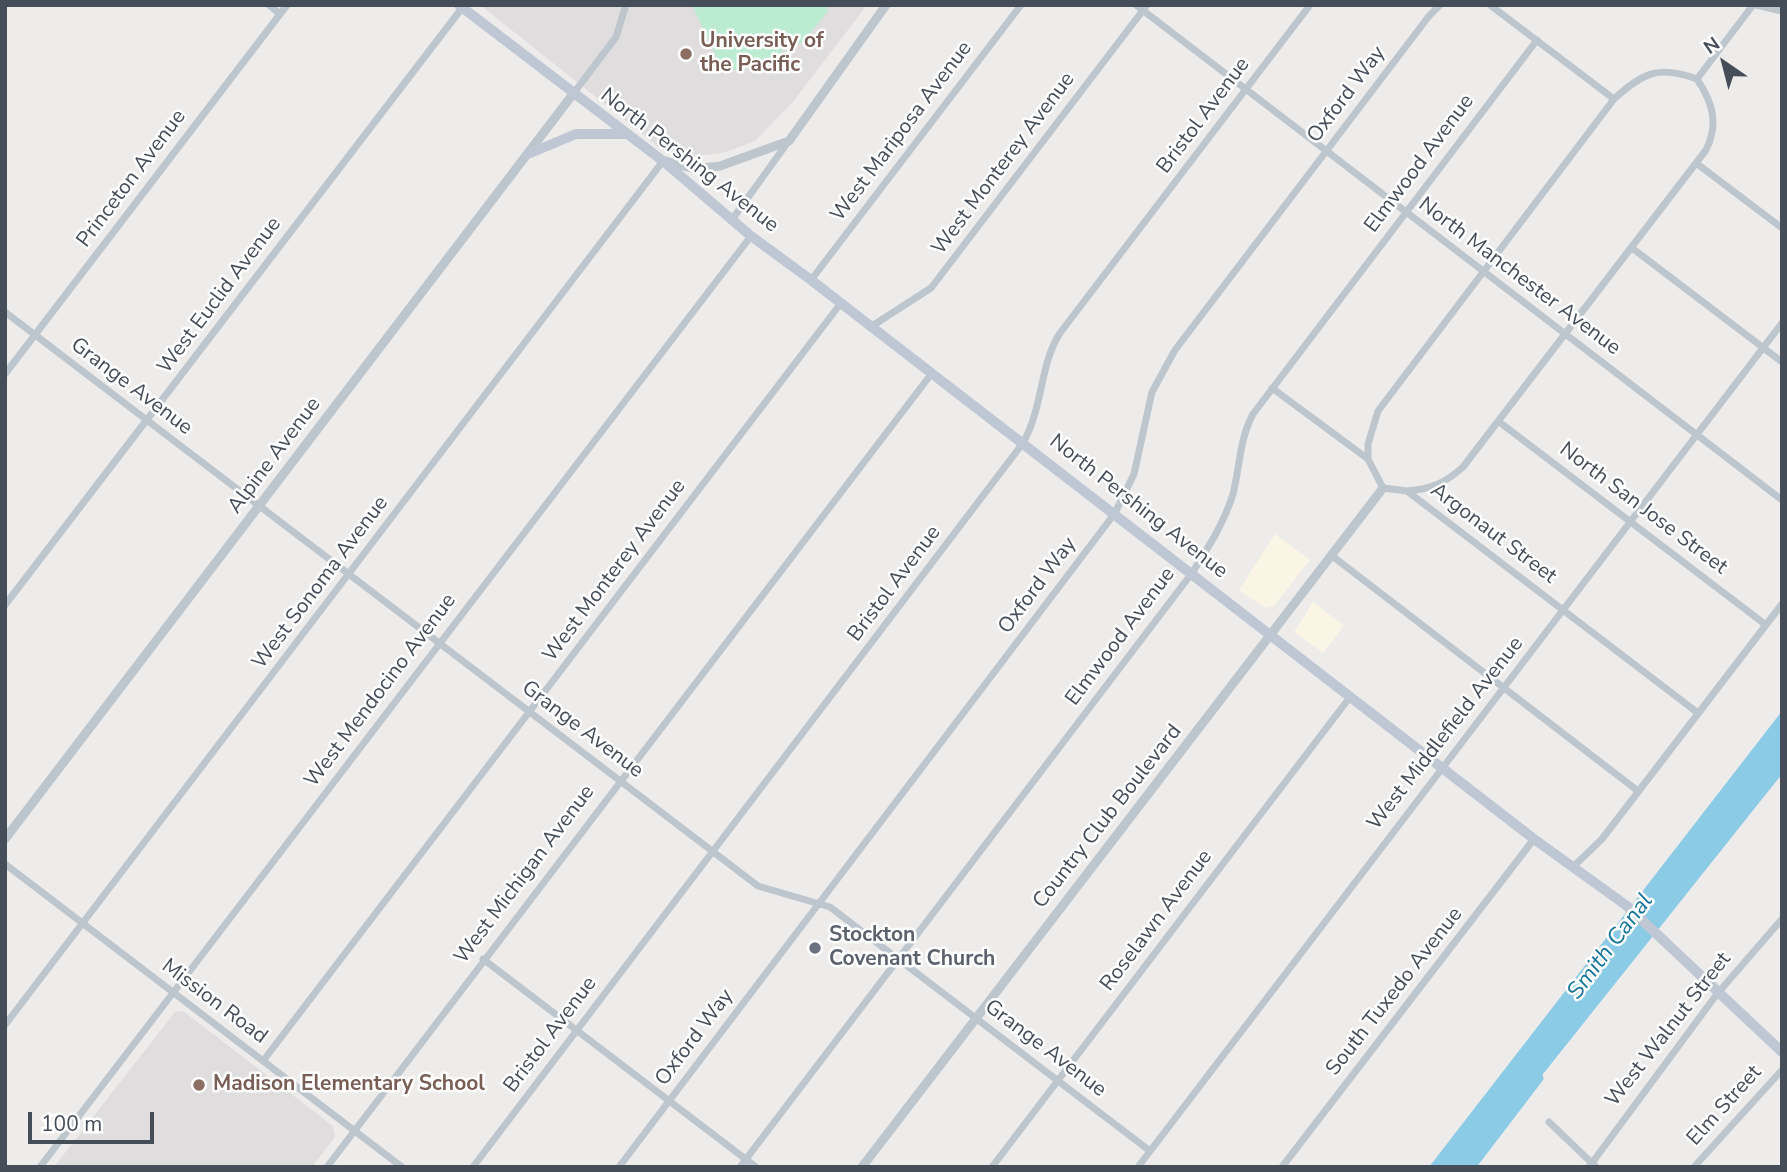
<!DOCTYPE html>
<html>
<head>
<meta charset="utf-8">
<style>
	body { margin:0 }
	#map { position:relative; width:1787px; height:1172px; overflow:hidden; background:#eeeceb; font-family:"Nunito Sans",sans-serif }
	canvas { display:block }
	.frame { position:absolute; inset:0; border:7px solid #454d58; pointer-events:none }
	.north { position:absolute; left:1689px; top:28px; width:70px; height:70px; -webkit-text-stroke:5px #fff; paint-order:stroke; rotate:325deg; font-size:19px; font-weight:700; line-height:28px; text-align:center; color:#454d58 }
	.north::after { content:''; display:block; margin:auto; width:24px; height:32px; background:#454d58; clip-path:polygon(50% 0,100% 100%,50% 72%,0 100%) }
	.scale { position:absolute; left:28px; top:1112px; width:126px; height:32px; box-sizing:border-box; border:4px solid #454d58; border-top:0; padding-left:9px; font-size:21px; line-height:24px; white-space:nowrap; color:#454d58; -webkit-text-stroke:5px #fff; paint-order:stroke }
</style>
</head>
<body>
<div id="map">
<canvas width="1787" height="1172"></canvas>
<div class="frame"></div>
<div class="north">N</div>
<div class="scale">100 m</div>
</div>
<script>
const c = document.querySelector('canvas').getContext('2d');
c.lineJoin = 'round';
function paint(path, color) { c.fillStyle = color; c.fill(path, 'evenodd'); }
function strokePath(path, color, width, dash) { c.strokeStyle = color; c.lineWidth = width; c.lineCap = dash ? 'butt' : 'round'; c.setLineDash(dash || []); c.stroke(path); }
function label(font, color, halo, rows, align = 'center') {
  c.font = font + ' "Nunito Sans",sans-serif'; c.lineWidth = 5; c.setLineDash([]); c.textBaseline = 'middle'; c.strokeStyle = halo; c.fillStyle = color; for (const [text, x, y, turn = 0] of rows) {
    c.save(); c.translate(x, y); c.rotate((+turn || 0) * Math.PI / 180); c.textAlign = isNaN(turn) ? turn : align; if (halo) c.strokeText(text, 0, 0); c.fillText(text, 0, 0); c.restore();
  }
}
const commercial = new Path2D(`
	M1275,534L1310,560L1274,606L1265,608L1239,590Z
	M1313,602L1344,626L1323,653L1294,632Z`);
const education = new Path2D(`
	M480,5H867L792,103L755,141L723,153L684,157L665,152Z
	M183,1011L333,1126L335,1137L312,1167H54L175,1012Z`);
const green = new Path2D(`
	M692,5H827L828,11L802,43L785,47L776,61L724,72Z`);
const water = new Path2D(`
	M1782,711V774L1469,1167H1429Z`);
const canal = new Path2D(`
	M1471,1167L1539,1078`);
const minor = new Path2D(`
	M269,5L280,14
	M1136,5L1782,500
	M1490,5L1614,99
	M1756,5L1782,11
	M573,94L616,37L626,5
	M1696,163L1782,228
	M731,221L788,142
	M1632,248L1782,362
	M811,280L1021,5
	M5,312L758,886L830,907L1150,1151
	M872,326L931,288L1147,5
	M5,374L287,5
	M1272,388L1368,459L1383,488L1407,491L1698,713
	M1498,421L1766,625
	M1368,459V444L1378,411L1614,99C1644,72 1659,65 1697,79
	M1407,491C1432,489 1445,483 1463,467L1706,150C1719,124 1713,103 1697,79L1753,5
	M1331,555L1638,791
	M5,605L462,8
	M5,864L402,1167
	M1573,867L1602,839L1782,604
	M483,959L756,1167
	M5,1025L663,161
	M263,1061L841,303
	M1549,1122L1596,1167
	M40,1167L751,236
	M327,1167L932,373
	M473,1167L1023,443C1044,405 1039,366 1060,333L1310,5
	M619,1167L1115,513L1134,474L1152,392L1175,350L1429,16L1440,5
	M740,1167L1192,573C1208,548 1224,523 1233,494C1240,467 1239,440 1253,414L1537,40
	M992,1167L1350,697
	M1138,1167L1782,323
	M1282,1167L1534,839
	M1589,1167L1717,994L1782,919
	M1694,1167L1782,1070`);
const tertiary = new Path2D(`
	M665,161L695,169L720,166L789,141L886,5
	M5,839L573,94
	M862,1167L1383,488`);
const secondary = new Path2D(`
	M459,5L663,161L751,236L811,280L1534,839L1627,906L1782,1052
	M528,154L576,134H626`);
const markers = [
	[686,54,7,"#8d6e63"],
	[815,948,7,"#6b7280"],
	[199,1085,7,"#8d6e63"]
];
const educationNames = [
	["University of",700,42],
	["the Pacific",700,66],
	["Madison Elementary School",213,1085]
];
const streetNames = [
	["Oxford Way",1347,95,-53],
	["Bristol Avenue",1204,116,-53],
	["West Mariposa Avenue",902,132,-53],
	["North Pershing Avenue",689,161,38],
	["West Monterey Avenue",1004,164,-53],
	["Elmwood Avenue",1420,164,-53],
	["Princeton Avenue",132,179,-53],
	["North Manchester Avenue",1519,277,37],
	["West Euclid Avenue",220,296,-53],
	["Grange Avenue",131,387,37],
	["Alpine Avenue",275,456,-53],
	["North Pershing Avenue",1138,507,38],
	["North San Jose Street",1643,509,37],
	["Argonaut Street",1493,534,37],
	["West Monterey Avenue",615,571,-53],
	["West Sonoma Avenue",321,583,-53],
	["Bristol Avenue",895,584,-53],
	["Oxford Way",1038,586,-53],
	["Elmwood Avenue",1121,637,-53],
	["West Mendocino Avenue",381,691,-53],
	["Grange Avenue",582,730,37],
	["West Middlefield Avenue",1446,734,-52],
	["Country Club Boulevard",1108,817,-52],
	["West Michigan Avenue",525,875,-53],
	["Roselawn Avenue",1157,921,-53],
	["South Tuxedo Avenue",1395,992,-52],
	["Mission Road",214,1002,37],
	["West Walnut Street",1669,1030,-52],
	["Bristol Avenue",551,1035,-53],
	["Oxford Way",695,1038,-53],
	["Grange Avenue",1045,1049,37],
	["Elm Street",1725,1106,-48]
];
const worshipNames = [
	["Stockton",829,936],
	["Covenant Church",829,960]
];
const waterNames = [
	["Smith Canal",1611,947,-53]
];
paint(commercial, '#faf5e4');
paint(education, '#dfdddd');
paint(green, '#bbebd1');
paint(water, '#8bcbe5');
strokePath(canal, '#8bcbe5', 9);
strokePath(minor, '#bdc5cd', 7);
strokePath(tertiary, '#bdc5cd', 9);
strokePath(secondary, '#bfc7d4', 10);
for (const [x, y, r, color] of markers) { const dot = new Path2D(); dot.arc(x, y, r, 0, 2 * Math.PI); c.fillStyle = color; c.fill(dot); strokePath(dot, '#fff', 2.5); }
label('bold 21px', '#785e54', '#fff', educationNames, 'left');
label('21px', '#454d58', '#fff', streetNames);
label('bold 21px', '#5b616d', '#fff', worshipNames, 'left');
label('italic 23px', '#15749b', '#fff', waterNames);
</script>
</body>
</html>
